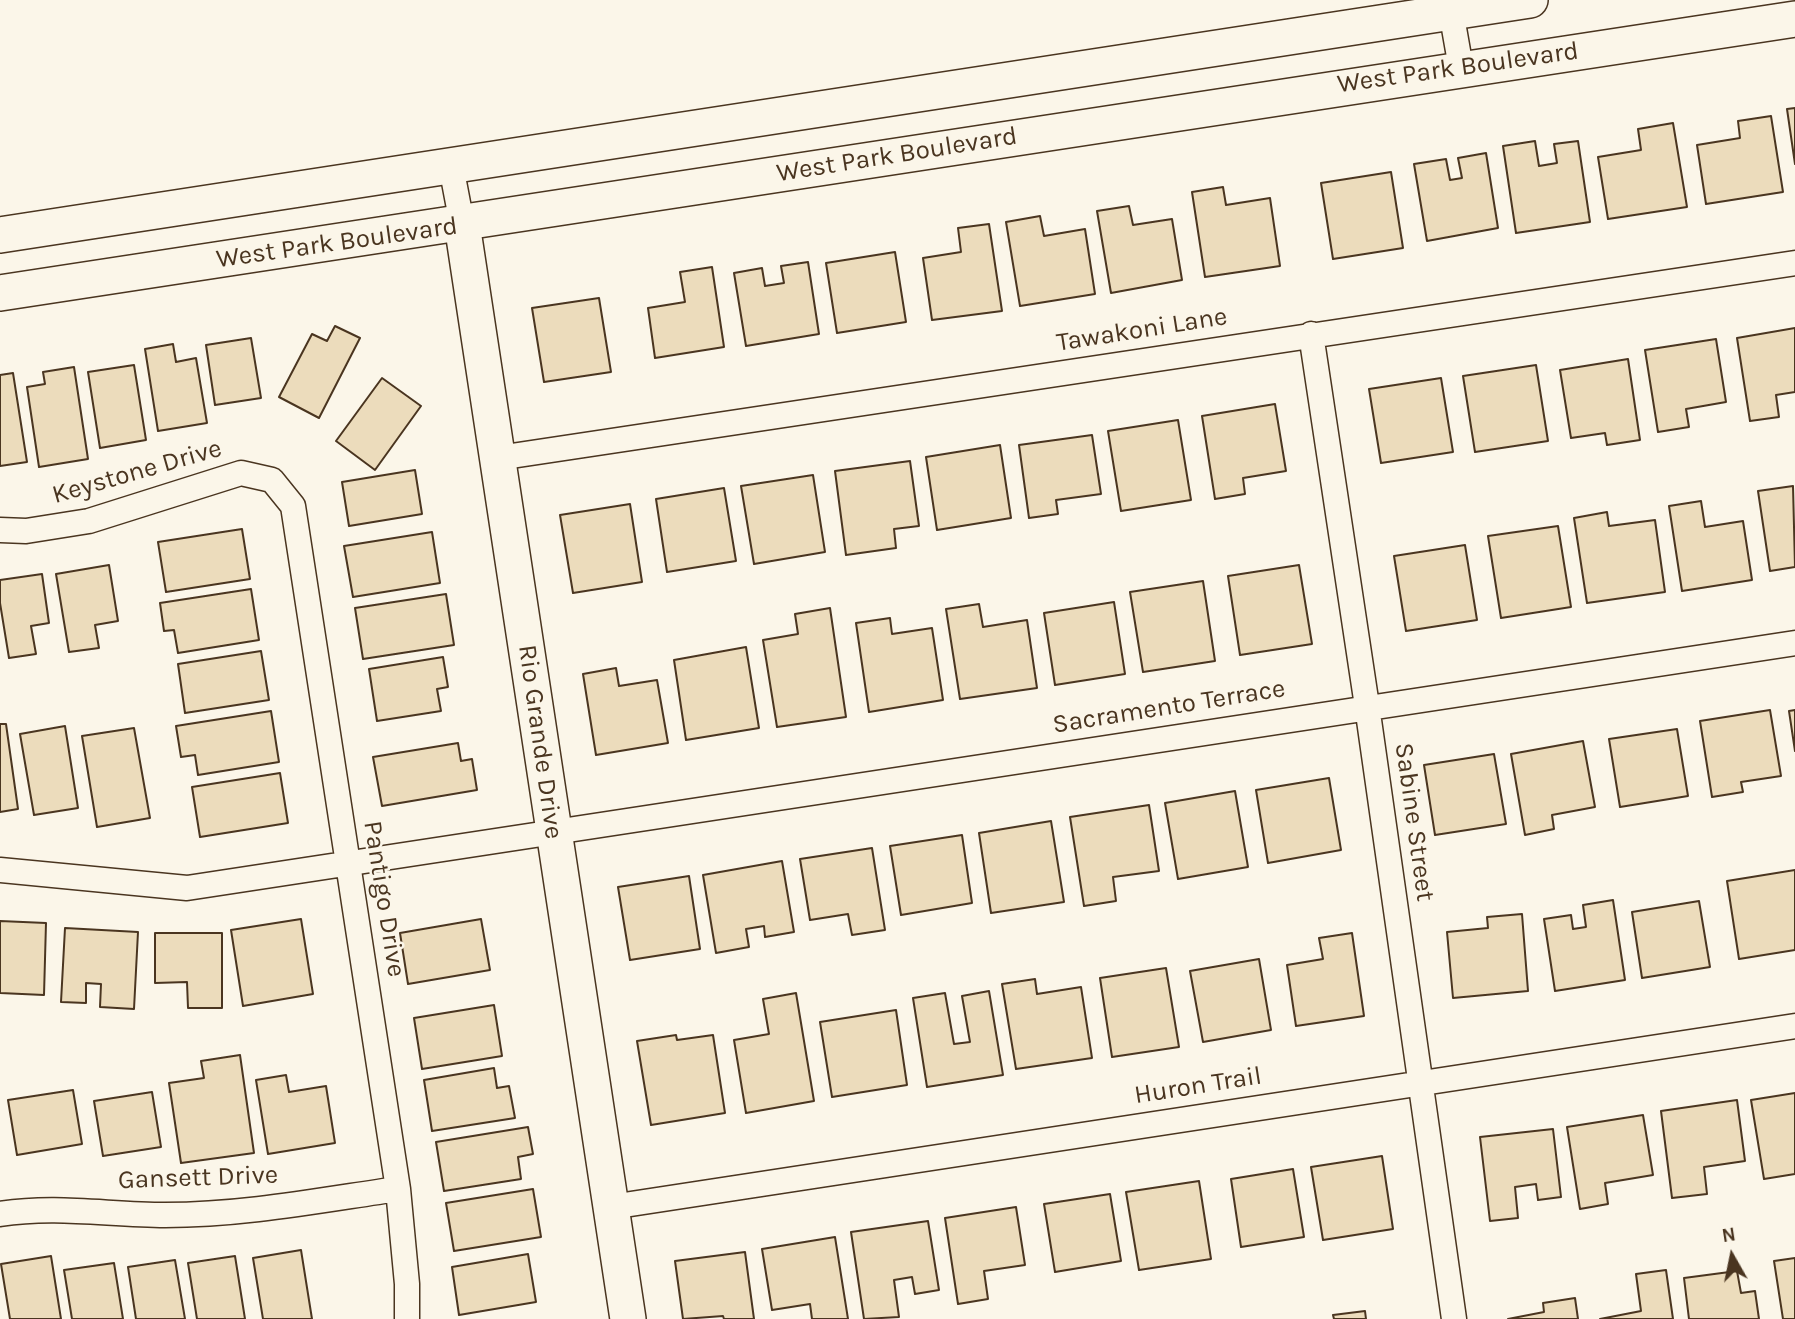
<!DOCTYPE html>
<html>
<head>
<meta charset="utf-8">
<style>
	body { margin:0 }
	#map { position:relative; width:1795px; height:1319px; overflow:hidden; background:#fbf6e9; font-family:Karla,sans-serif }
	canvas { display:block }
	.north { position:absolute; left:1697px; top:1221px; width:70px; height:70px; -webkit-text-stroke:5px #fbf6e9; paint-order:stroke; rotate:351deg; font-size:19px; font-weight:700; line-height:28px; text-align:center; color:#4a3520 }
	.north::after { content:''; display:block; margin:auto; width:24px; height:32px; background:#4a3520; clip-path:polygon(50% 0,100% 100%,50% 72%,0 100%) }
</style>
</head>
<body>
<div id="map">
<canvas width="1795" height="1319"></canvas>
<div class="north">N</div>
</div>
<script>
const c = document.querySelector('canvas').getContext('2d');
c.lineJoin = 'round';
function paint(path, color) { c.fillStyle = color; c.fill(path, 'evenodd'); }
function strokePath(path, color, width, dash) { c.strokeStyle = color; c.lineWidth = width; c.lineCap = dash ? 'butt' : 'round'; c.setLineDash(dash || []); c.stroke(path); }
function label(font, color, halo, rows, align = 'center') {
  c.font = font + ' Karla,sans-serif'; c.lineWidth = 5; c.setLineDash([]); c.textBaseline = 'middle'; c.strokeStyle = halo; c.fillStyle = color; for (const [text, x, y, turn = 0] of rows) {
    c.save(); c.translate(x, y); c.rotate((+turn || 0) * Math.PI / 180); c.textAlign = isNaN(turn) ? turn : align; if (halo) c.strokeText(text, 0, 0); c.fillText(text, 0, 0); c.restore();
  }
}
const building = new Path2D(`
	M1795,108V164L1787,109Z
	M1771,116L1783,192L1706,204L1697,145L1740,138L1738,121Z
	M1673,123L1687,207L1608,219L1598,157L1641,150L1638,129Z
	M1535,141L1539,166L1557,163L1554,144L1578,141L1590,222L1516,233L1503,146Z
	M1486,153L1498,228L1427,241L1414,164L1446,159L1450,180L1462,178L1458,158Z
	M1391,172L1403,248L1333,259L1321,183Z
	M1223,187L1226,205L1270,198L1280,266L1205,277L1192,192Z
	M1129,206L1133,225L1172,219L1182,280L1111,293L1097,211Z
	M1040,216L1044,236L1085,229L1095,294L1020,306L1006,222Z
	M989,224L1002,311L932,320L923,258L961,252L958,228Z
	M895,252L906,322L837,333L826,263Z
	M808,262L819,334L746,346L734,273L762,268L765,286L784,283L781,266Z
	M712,267L724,347L655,358L648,308L685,302L680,272Z
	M599,298L611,372L544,382L532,308Z
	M335,326L360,338L319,418L279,397L312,334L327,341Z
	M1795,328V392L1776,395L1779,417L1750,421L1737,338Z
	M251,338L261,398L215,405L206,345Z
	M1716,339L1726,402L1686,409L1689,427L1658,432L1645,350Z
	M173,344L176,362L196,358L207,423L158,431L145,349Z
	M1628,359L1640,440L1607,445L1605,433L1571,438L1560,370Z
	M134,365L146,440L100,448L88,372Z
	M1536,365L1548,441L1475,452L1463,376Z
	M74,367L88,459L39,467L27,387L45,384L43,372Z
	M13,373L27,462L0,466V375Z
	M382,378L421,406L375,470L336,441Z
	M1441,378L1453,452L1381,463L1369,389Z
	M1275,404L1286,471L1243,478L1245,494L1215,499L1202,416Z
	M1178,420L1191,500L1121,511L1108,431Z
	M1092,435L1101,494L1056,500L1058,514L1029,518L1019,445Z
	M1000,445L1011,518L937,530L926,457Z
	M910,461L919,526L894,529L896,548L846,555L835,471Z
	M415,470L422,514L349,526L342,482Z
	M813,475L825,552L754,564L741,486Z
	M1793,486L1795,567L1770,571L1758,491Z
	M724,488L736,561L667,572L656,499Z
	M1701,501L1705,527L1743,521L1752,580L1682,591L1669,506Z
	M630,504L642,582L573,593L560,515Z
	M1607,512L1609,526L1655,520L1665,592L1587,603L1574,518Z
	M1558,526L1571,607L1501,618L1488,536Z
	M242,529L250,579L166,592L158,542Z
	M432,532L440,583L353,597L344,546Z
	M1465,545L1477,620L1406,631L1394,556Z
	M109,565L118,621L95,625L99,648L69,652L56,574Z
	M1299,565L1312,644L1240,655L1228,576Z
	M42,574L49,623L31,626L36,654L9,658L0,603V580Z
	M1203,581L1215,661L1143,672L1130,592Z
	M251,589L259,640L178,653L174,630L164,631L160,603Z
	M446,594L454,645L363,659L355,608Z
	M1114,602L1125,674L1055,685L1044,613Z
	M979,604L983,627L1027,620L1037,688L960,699L946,609Z
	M830,608L846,717L777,727L763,640L798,634L795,614Z
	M890,618L892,634L932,628L943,700L869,712L856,623Z
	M746,647L759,728L686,740L674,660Z
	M261,651L269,700L185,713L178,664Z
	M443,657L448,687L437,689L441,711L377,721L369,669Z
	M616,668L619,686L657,680L668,743L596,755L583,674Z
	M1770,710L1781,776L1741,782L1743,792L1712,797L1700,721Z
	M1795,710V751L1789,711Z
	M271,711L279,762L198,775L195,755L181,757L176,726Z
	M0,724H6L18,809L0,812Z
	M65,726L78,808L34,815L20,734Z
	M134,728L150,818L97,827L82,736Z
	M1677,729L1688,796L1620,807L1609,739Z
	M1583,741L1595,807L1552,815L1554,829L1525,835L1511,754Z
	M458,743L461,761L472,759L477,790L382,806L373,757Z
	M1494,754L1506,824L1435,835L1424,765Z
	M280,773L288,823L200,837L192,787Z
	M1329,778L1341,850L1268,863L1256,790Z
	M1235,791L1248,867L1178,879L1165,803Z
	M1149,805L1159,871L1113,877L1116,901L1084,906L1070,817Z
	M1051,821L1064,902L991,913L979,833Z
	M962,835L972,903L901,915L890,846Z
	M872,848L885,930L852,935L848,914L810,920L800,859Z
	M782,861L794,932L765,937L764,926L746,929L749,947L716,953L703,875Z
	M1795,870V950L1739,959L1727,881Z
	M689,876L700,949L630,960L618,887Z
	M1613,900L1625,980L1555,991L1544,919L1571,915L1573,929L1586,927L1583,905Z
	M1699,901L1710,967L1642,978L1632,912Z
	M1522,914L1528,991L1453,998L1447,932L1488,928L1487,917Z
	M301,919L313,994L243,1006L231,930Z
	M481,919L490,970L408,984L400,933Z
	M0,921L46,923L44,995L0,993Z
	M65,928L138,932L134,1009L100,1007L101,984L86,983V1003L61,1002Z
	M155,933H222V1008H188L187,982L155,983Z
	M1352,933L1364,1016L1296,1026L1287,965L1323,959L1319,938Z
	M1259,959L1271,1030L1203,1042L1190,971Z
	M1166,968L1179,1047L1112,1057L1100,978Z
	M1035,979L1037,994L1081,987L1092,1058L1016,1069L1002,984Z
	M989,991L1003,1075L927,1087L913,998L945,993L954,1044L970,1042L962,996Z
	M796,993L814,1101L746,1113L734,1040L769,1034L763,999Z
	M494,1005L502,1056L422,1069L414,1018Z
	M896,1010L907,1085L832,1097L820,1022Z
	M676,1035L677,1040L713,1035L725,1113L651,1125L637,1041Z
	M240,1055L254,1153L181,1163L169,1083L204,1078L201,1061Z
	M494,1068L497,1088L509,1086L515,1118L432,1131L424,1080Z
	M286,1075L289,1092L326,1086L335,1143L268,1154L256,1080Z
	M73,1090L82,1144L17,1155L8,1100Z
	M152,1092L161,1147L103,1156L94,1101Z
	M1795,1093V1174L1764,1179L1751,1100Z
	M1737,1100L1745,1161L1704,1167L1707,1194L1672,1198L1661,1111Z
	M1643,1115L1653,1175L1605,1183L1608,1204L1580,1209L1567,1127Z
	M528,1127L533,1154L518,1157L521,1179L444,1191L436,1142Z
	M1553,1129L1561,1197L1538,1200L1536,1184L1515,1187L1518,1218L1490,1221L1480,1137Z
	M1382,1156L1393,1229L1323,1240L1311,1167Z
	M1293,1169L1304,1237L1241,1247L1231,1179Z
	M1199,1181L1211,1259L1139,1270L1126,1192Z
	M533,1189L541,1237L454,1251L446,1203Z
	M1110,1194L1121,1261L1055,1272L1044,1204Z
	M1016,1207L1025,1265L984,1271L988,1299L958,1304L945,1218Z
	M928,1221L939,1290L915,1294L912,1277L894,1280L899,1317L864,1319L851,1232Z
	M835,1237L848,1319H812L810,1304L772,1310L762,1249Z
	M301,1250L312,1319H263L253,1258Z
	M745,1252L754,1319H724L723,1316L683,1319L675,1261Z
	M528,1254L536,1302L459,1315L452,1267Z
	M51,1256L61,1319H10L1,1264Z
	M235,1256L245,1319H197L188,1263Z
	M1795,1258V1319H1783L1774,1261Z
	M175,1260L185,1319H136L128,1267Z
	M114,1263L123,1319H72L64,1270Z
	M1666,1270L1673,1319H1600L1641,1311L1636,1274Z
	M1737,1271L1741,1293L1755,1291L1759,1319H1689L1684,1278Z
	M1575,1298L1578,1319H1508L1544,1312L1543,1303Z
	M1365,1311L1366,1319H1334L1333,1315Z`);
const street = new Path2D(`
	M1451,11L1461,68
	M451,166L462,224
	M1311,334L1367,706L1454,1319
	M498,458L1795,263
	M0,530L26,531L89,521L241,473L272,480L293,506L398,1189L407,1284V1319
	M0,870L187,888L1795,643
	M611,1207L1795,1026
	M0,1214C56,1205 109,1215 165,1215C244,1215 321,1200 398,1189`);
const secondary = new Path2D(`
	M462,224L628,1319
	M0,235L1530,0
	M0,293L1795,19`);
const streetNames = [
	["West Park Boulevard",1458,68,-8],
	["West Park Boulevard",897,155,-9],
	["West Park Boulevard",337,243,-8],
	["Tawakoni Lane",1142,330,-9],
	["Keystone Drive",137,472,-16],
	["Sacramento Terrace",1169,707,-9],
	["Rio Grande Drive",540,742,82],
	["Sabine Street",1414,822,82],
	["Pantigo Drive",384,899,81],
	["Huron Trail",1198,1086,-9],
	["Gansett Drive",198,1178,-2]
];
paint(building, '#ecdcbc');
strokePath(building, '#4a3520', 2);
strokePath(street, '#4a3520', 27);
strokePath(secondary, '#4a3520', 38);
strokePath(street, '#fbf6e9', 24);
strokePath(secondary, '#fbf6e9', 35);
label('26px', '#4a3520', '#fbf6e9', streetNames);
</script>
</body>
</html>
